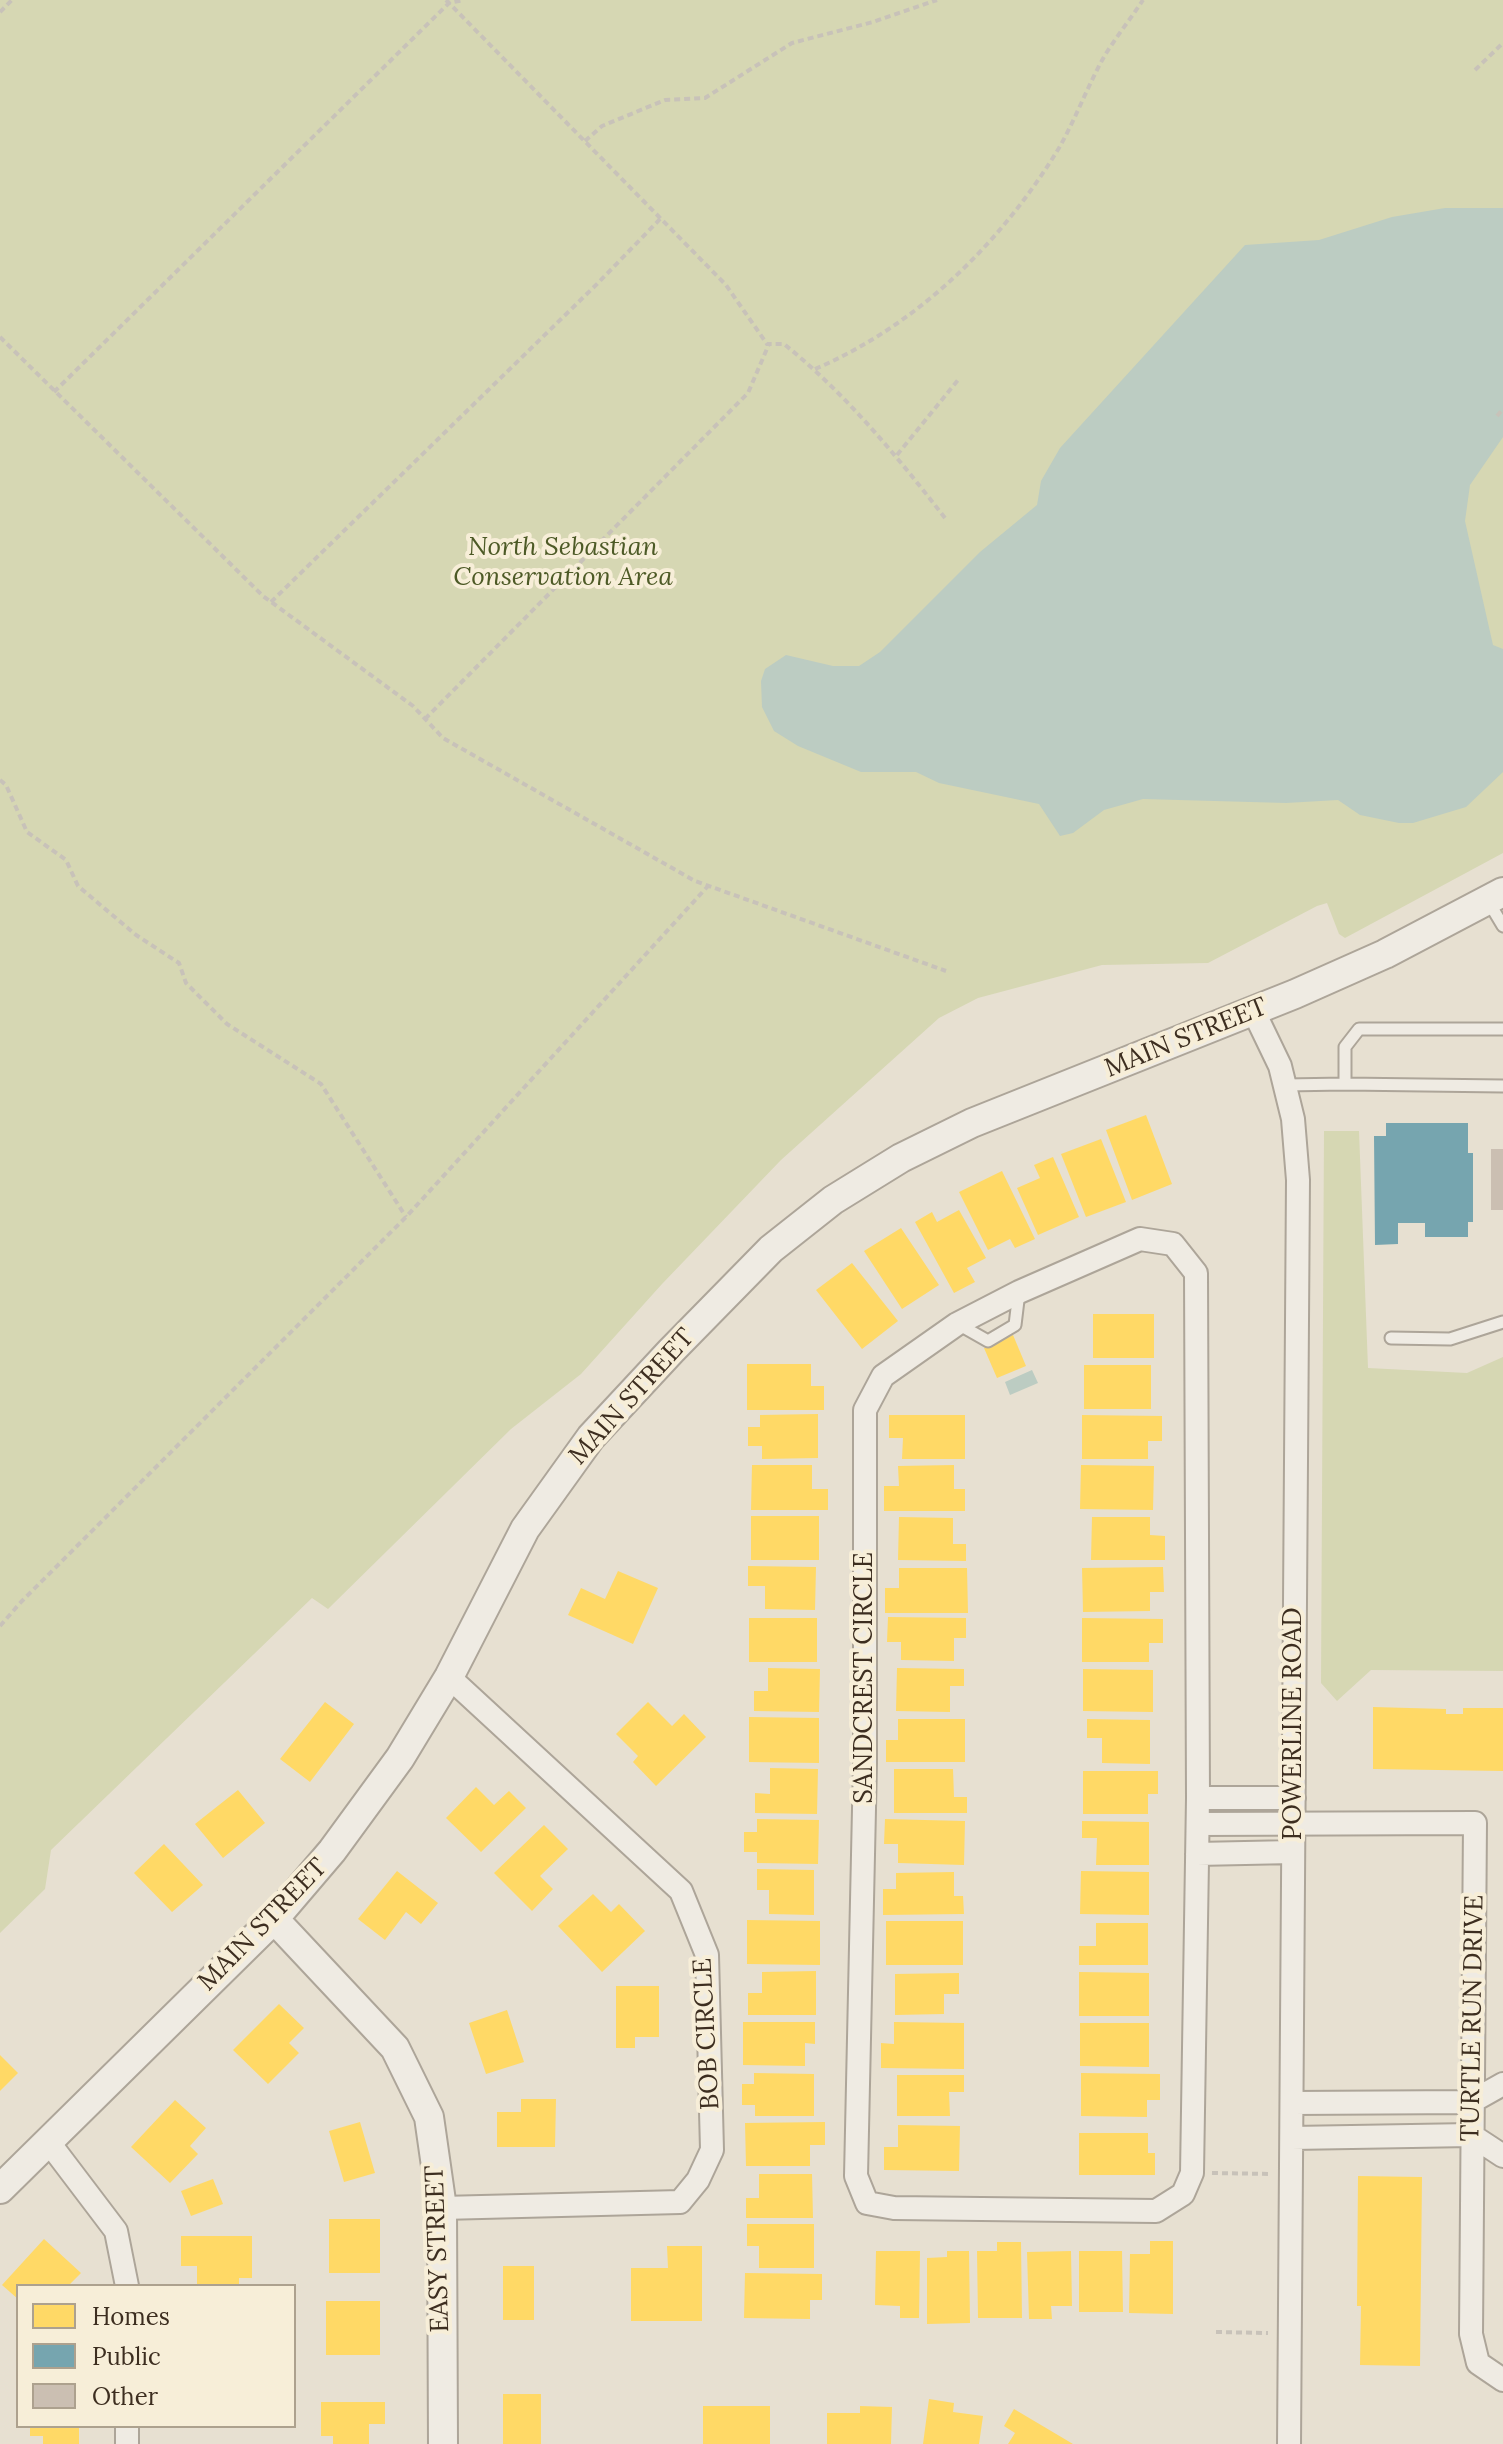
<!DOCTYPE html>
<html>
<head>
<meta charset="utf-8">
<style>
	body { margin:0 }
	#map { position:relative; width:1503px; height:2444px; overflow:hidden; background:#e7e0d1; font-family:Lora,serif }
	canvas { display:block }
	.legend { position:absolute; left:16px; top:2284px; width:280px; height:144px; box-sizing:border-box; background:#f7eed8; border:2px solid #ada18e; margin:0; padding:10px 14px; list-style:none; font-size:24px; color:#3d2e20 }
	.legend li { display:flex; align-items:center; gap:16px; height:40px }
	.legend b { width:40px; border:2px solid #ada18e }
</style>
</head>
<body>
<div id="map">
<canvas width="1503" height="2444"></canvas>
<ul class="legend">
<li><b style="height:22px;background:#ffd966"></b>Homes</li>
<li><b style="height:22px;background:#76a5af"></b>Public</li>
<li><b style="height:22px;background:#cbbfb2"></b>Other</li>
</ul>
</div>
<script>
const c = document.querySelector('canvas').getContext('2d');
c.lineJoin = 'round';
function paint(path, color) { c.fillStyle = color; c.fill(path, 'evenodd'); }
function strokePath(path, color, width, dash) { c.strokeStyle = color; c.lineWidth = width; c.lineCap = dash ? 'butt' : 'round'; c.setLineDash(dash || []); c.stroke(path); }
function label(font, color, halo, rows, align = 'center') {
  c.font = font + ' Lora,serif'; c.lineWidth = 8; c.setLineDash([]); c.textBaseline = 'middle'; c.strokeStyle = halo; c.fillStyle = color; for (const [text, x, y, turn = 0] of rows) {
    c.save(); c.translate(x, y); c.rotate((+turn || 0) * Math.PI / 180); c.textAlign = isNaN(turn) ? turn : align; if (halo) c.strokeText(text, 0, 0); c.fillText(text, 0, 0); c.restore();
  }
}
const green = new Path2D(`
	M0,0H1503V853L1345,938L1339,934L1327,903L1317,906L1208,963L1102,965L978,998L939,1018L781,1160L662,1284L581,1374L511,1429L328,1609L312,1598L51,1850L45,1889L0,1933Z
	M1324,1131H1359L1368,1368L1467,1373L1503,1357V1671L1371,1670L1337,1701L1321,1683Z`);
const water = new Path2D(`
	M1445,208H1503V437L1470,485L1465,521L1493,645L1503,649V772L1466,807L1413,823H1399L1360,815L1338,800L1286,803L1143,799L1104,810L1073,833L1060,836L1039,804L939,783L916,772H861L798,746L774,731L762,707L761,681L765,669L786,655L833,666H859L880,652L980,552L1037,505L1041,481L1060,448L1245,245L1319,240L1392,217Z
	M1032,1370L1038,1383L1010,1395L1005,1382Z`);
const homes = new Path2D(`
	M1146,1115L1172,1184L1132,1200L1106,1130Z
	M1101,1139L1126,1202L1086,1217L1061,1154Z
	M1053,1157L1079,1217L1038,1235L1017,1188L1040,1178L1034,1165Z
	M1002,1171L1035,1239L1015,1248L1010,1239L988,1250L959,1192Z
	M959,1210L986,1258L967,1268L975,1282L954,1293L915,1222L932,1212L937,1222Z
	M901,1228L939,1285L902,1309L864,1251Z
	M852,1263L898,1321L862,1349L816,1290Z
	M1093,1314H1154V1358H1093Z
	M1013,1335L1026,1366L997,1378L984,1348Z
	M747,1364H811V1386H824V1410H747Z
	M1084,1365H1151V1409H1084Z
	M818,1414V1458L762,1459V1446H748V1427H760V1415Z
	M889,1415H965V1459H902L903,1438H889Z
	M1082,1415L1162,1416V1441H1148V1459H1082Z
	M752,1465H812V1489H828V1510H751Z
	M954,1465V1489H965V1511H884V1486H899L898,1466Z
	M1081,1465L1154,1466L1153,1510L1080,1509Z
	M751,1516H819V1560H751Z
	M899,1517L953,1518V1544H966V1561L898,1560Z
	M1092,1517H1150V1535L1165,1536V1560H1091Z
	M748,1566L816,1567L815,1610L765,1609V1586H748Z
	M1163,1567L1164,1592H1150V1611L1083,1612L1082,1568Z
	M899,1568H967L968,1613H885V1588H899Z
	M618,1571L658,1588L633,1644L568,1615L581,1588L605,1599Z
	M888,1617L966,1618V1638H954V1661L901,1660V1642H887Z
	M749,1618H817V1662H749Z
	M1082,1618L1163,1619V1643H1149V1662H1082Z
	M768,1668L820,1669L819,1712L754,1711V1691H768Z
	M897,1668L964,1669V1686H950V1712L896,1711Z
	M1083,1669L1153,1670V1712L1083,1711Z
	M325,1702L354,1724L310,1782L280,1759Z
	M648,1702L672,1726L684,1714L706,1737L656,1786L633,1762L638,1756L616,1734Z
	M1373,1707L1446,1709V1714H1463V1708H1503V1771L1373,1769Z
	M749,1717L819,1718V1763L749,1762Z
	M898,1719H965V1762H886V1740H898Z
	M1087,1719L1150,1720V1764L1102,1763V1738H1087Z
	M770,1768L818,1769L817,1814L755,1813V1793L770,1794Z
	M894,1769H953L954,1797H967V1813H894Z
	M1083,1771H1158V1794H1148V1814H1083Z
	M476,1787L494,1805L509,1791L526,1808L481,1852L446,1818Z
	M238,1790L265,1823L223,1858L195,1824Z
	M757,1819L819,1820L818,1864L757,1863V1852H744V1832H757Z
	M885,1819L965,1821L964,1865L898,1863V1844H884Z
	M1082,1821L1149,1822V1865H1096L1097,1838H1082Z
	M544,1825L568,1849L540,1876L553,1889L532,1911L494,1873Z
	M164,1844L203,1885L172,1912L134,1873Z
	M757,1869L814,1870V1915L769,1914V1890H757Z
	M397,1871L438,1903L421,1924L406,1912L385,1940L358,1919Z
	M1081,1871L1149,1872V1915L1080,1914Z
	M954,1872V1896H963L964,1914L883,1915V1889H896V1873Z
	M593,1894L611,1912L619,1904L645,1931L602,1972L558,1926Z
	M747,1920L820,1921V1965L747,1964Z
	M886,1921H963V1965H886Z
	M1096,1923H1148V1965H1079V1946H1096Z
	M816,1971V2015H748V1993H762V1972Z
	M1079,1972L1149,1973V2016H1079Z
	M959,1973V1994H944V2014L895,2015V1974Z
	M616,1986H659V2037H635V2048H616Z
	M279,2004L304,2028L289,2043L299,2053L268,2084L233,2050Z
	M507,2010L524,2062L486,2074L469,2023Z
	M743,2022H815V2044L805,2043V2066L743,2065Z
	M894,2022L964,2023V2069L881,2068V2043L894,2044Z
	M1080,2023H1149V2067L1080,2066Z
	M0,2055L18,2073L0,2091Z
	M754,2073L814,2074V2116H755V2105H742V2084H754Z
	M1081,2073L1160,2074V2100H1147V2117L1081,2116Z
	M897,2075H964V2092H949L950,2116H897Z
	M521,2099H556L555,2147H497V2112H521Z
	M175,2100L206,2128L190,2146L198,2154L170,2183L131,2147Z
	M360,2122L375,2173L344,2182L329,2131Z
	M825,2122V2145H810V2166H746L745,2123Z
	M898,2125L960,2126L959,2171L884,2170V2147H898Z
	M1079,2133H1148V2153H1155V2175H1079Z
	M759,2174H812L813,2218H746V2198H759Z
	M1358,2176L1422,2177L1420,2366L1360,2365L1361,2306H1357Z
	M213,2179L223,2204L191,2216L181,2191Z
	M329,2219H380V2273H329Z
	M747,2224H814V2268H759V2246H747Z
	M181,2236H252V2278H239V2286H197V2266H181Z
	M44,2239L81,2273L68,2286H18V2299L2,2285Z
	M1150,2241H1173V2314L1129,2313L1130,2254H1150Z
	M997,2242H1021L1022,2318H978L977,2251H997Z
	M667,2246H702V2321H631V2268H668Z
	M876,2251H920L919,2318H900V2306L875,2305Z
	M947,2251H969L970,2323L927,2324V2258L947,2257Z
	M1071,2251L1072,2306H1051L1052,2319H1029L1027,2252Z
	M1079,2251H1122L1123,2312H1079Z
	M503,2266H534V2320H503Z
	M745,2273L822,2274V2300H810V2319L744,2318Z
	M326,2301H380V2355H326Z
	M503,2394H541V2444H503Z
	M929,2399L954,2403L953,2412L983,2416L979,2444H923Z
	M321,2402H385V2424H369V2444H333V2436H321Z
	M703,2406H770V2444H703Z
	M860,2406L892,2407L891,2444H827V2413H860Z
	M1014,2409L1073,2444H1008L1015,2433L1004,2426Z
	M30,2426H79V2444H43V2436H30Z`);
const public = new Path2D(`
	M1386,1123H1468V1153H1473V1222H1468V1237H1425V1223H1398V1244L1375,1245L1374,1136H1386Z`);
const building = new Path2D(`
	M1491,1149H1503V1210H1491Z`);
const path = new Path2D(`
	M446,0L726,285L767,344H784C846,394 896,455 945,518
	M0,12L12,0
	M1475,70L1503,43
	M585,141L602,126L665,100L705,98L792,43L873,22L937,0
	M0,337L263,596L413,706L443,738L695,881L946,971
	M815,369C918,325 1001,243 1059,148C1076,118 1088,85 1105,55C1117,36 1131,18 1143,0
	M54,392L449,3L464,0
	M1497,416L1503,409
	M897,455L958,380
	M271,602L598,283L662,217
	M425,719L748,393L769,344
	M0,780L6,785L27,832L66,860L78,886L136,935L179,963L186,983L227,1024L321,1084L406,1217
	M0,1626L21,1602L406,1217L708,886
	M1212,2173L1271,2174
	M1216,2332L1268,2333`);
const service = new Path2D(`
	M1488,901L1503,926
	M1345,1084L1503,1086
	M1285,1085L1345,1084V1047L1359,1029H1503
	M958,1324L988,1341L1015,1325L1019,1292
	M1391,1338L1450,1339L1503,1322`);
const minor = new Path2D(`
	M1254,1012L1280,1066L1293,1119L1298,1180L1289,2444
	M1140,1239L1173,1244L1196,1273L1198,1798L1192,2173L1183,2194L1156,2211L894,2208L867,2203L856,2176L865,1763V1410L883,1376L957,1324L1019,1292Z
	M1198,1798H1294
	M1198,1824L1475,1823L1471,2334L1478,2363L1503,2380
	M1197,1854L1293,1852
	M1292,2103L1471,2102L1503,2084
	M1292,2138L1471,2135L1503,2156
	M47,2140L116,2231L127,2286
	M442,2208L680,2202L698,2180L712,2150L707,1955L681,1891L449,1677
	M127,2426V2444`);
const tertiary = new Path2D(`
	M274,1919L395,2048L429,2117L442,2208L443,2444
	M0,2189L274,1919L332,1851L400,1758L449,1677L525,1529L591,1437L671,1351L771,1249L833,1200L901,1158L972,1123L1295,994L1385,954L1503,892`);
const parkNames = [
	["North Sebastian",563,548],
	["Conservation Area",563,578]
];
const streetNames = [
	["MAIN STREET",1186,1038,-22],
	["MAIN STREET",632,1397,-48],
	["SANDCREST CIRCLE",865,1678,-90],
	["POWERLINE ROAD",1294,1724,-90],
	["MAIN STREET",263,1925,-46],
	["TURTLE RUN DRIVE",1473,2018,-89],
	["BOB CIRCLE",707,2034,-93],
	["EASY STREET",438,2249,-92]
];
paint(green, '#d6d7b3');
paint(water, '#bcccc2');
paint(homes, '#ffd966');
paint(public, '#76a5af');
paint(building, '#cbbfb2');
strokePath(service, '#ada599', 15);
strokePath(minor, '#ada599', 26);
strokePath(tertiary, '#ada599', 32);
strokePath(path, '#c8c2b9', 4, [6, 4]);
strokePath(service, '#efebe3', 11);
strokePath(minor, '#efebe3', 22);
strokePath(tertiary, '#efebe3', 28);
label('italic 26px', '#4d5a26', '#f7eed8', parkNames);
label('26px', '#3d2e20', '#f7eed8', streetNames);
</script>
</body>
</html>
